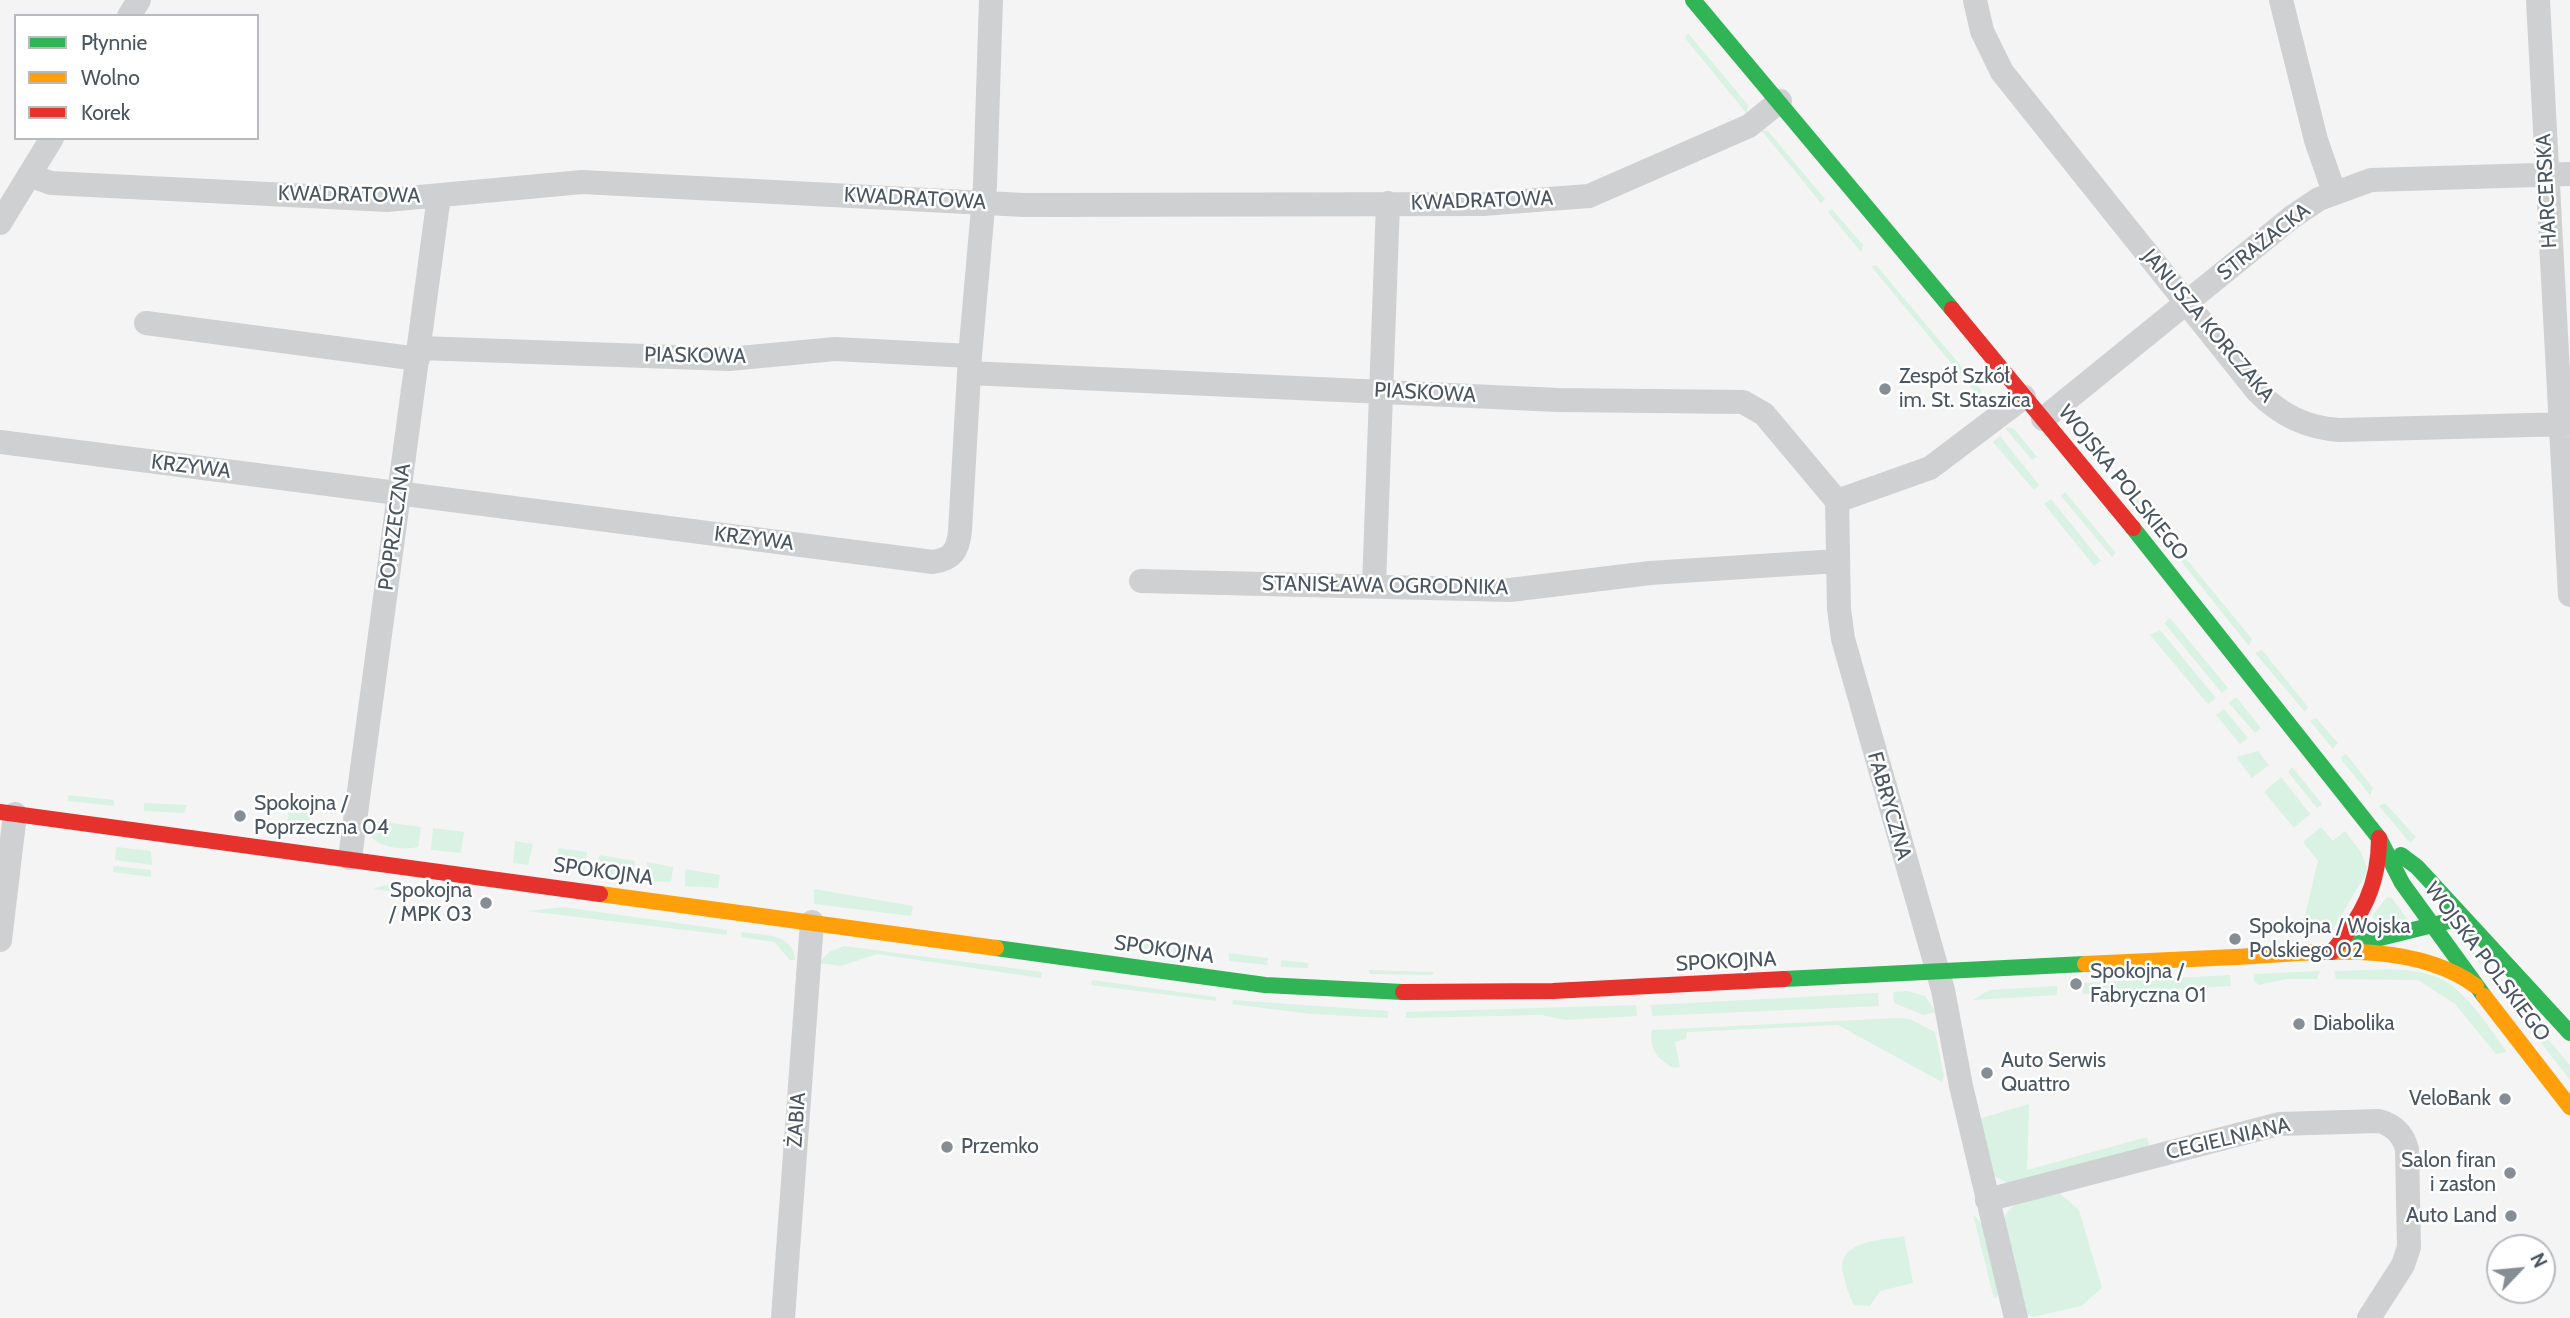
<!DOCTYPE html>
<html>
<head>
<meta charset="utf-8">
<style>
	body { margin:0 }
	#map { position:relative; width:2570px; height:1318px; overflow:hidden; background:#f4f4f4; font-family:Cabin,sans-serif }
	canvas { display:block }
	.legend { position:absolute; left:14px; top:14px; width:245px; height:126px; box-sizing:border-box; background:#fff; border:2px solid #b7bbc0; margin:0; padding:9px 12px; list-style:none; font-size:21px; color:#4a5661 }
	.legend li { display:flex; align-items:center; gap:14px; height:35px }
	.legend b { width:35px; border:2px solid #b7bbc0 }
	.north { position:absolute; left:2486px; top:1234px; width:70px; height:70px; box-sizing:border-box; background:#fff; border:2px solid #b7bbc0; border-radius:50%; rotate:64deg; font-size:19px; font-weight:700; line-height:28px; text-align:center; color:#4a5661 }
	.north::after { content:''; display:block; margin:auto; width:24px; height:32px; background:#868d94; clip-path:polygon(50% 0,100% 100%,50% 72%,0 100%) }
</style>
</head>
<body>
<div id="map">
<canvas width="2570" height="1318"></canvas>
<ul class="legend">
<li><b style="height:9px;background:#30b455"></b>Płynnie</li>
<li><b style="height:9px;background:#ff9f0a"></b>Wolno</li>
<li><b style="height:9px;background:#e5322d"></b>Korek</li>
</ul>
<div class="north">N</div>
</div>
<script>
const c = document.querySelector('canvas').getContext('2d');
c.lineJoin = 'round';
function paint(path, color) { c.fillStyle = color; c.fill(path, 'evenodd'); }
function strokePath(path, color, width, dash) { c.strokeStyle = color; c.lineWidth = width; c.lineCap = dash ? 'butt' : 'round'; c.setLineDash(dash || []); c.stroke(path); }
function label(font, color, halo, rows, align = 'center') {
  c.font = font + ' Cabin,sans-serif'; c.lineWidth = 5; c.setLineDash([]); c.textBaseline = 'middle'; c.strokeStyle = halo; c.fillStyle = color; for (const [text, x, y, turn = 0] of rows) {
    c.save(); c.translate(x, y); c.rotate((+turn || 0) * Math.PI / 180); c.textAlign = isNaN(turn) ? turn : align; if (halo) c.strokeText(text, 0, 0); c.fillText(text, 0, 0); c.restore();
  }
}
const green = new Path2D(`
	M1688,33L1748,105L1747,114L1685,38Z
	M1761,130L1768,131L1825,199L1821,203Z
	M1832,209L1863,245L1861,252L1828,212Z
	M1876,265L1982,391L1979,397L1871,266Z
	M2010,427L2015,430L2037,457L2032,460L2005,428Z
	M2000,436L2039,485L2034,490L1993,442Z
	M2125,490H2130L2169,538L2168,542L2163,543L2123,495Z
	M2065,492L2116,553L2112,557L2061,496Z
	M2051,499L2101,561L2094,566L2044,504Z
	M2178,549L2252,639L2249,646L2173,551Z
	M2170,618L2228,688L2222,693L2164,623Z
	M2160,630L2216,698L2208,704L2150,635Z
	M2262,650L2308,707L2305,712L2255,653Z
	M2236,697L2261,728L2255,733L2229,703Z
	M2224,709L2248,738L2240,744L2216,715Z
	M2316,718L2338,743L2333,749L2310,721Z
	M2258,751L2269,765L2252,778L2236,757Z
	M2346,754L2373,788L2370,795L2340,758Z
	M2292,767L2322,804L2317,808L2288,772Z
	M2281,777L2310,814L2294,828L2264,792Z
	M68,795L114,800V806L68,801Z
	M144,803L187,805L184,813L144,811Z
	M2385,803L2416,837L2410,843L2379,806Z
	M288,812L307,813L310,817L308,831L288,824Z
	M376,821L421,827L418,847C402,851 368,847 366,826L371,827Z
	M2321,827L2333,841L2345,831L2361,852L2368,871L2331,932L2329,923L2321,926L2263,929V922L2304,919L2318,861L2303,842Z
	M433,828L464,832L461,853L431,850Z
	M515,841L533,844L528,865L513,863Z
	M116,847L151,851L152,865L115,860Z
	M558,848L587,852L585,870L557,868Z
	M599,855L635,861L633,877L598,874Z
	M647,862L673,867L671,882L647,881Z
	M114,866L151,870V877L113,872Z
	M685,869L720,875L718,888L685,886Z
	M393,883L456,900L373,889Z
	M814,889L913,906L911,916L814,904Z
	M2387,897L2392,898L2408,920L2377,929L2373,915Z
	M563,907L727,930V935L527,911Z
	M742,932C762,935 794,933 795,960H790L774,942L741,937Z
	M1119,940L1158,944L1157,950L1119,946Z
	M844,946L1042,972L1041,978L877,954L841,966L819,963L829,952Z
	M1173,946L1206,950L1205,956L1173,953Z
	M2471,950L2570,1065V1080L2470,951Z
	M1229,953L1268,958L1267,965L1229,961Z
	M1281,960L1308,963V968L1281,967Z
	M1368,970L1434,972L1432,975L1370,974Z
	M2320,971L2317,979H2286L2259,985L2254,981V974Z
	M2334,971C2367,971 2406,965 2437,977C2464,987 2490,1029 2507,1052L2496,1054L2455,1004L2418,980L2336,979Z
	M2230,975L2231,986L2083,994V983Z
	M1092,980L1216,997V1001L1091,985Z
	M2057,986V995L1973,1000L1989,990Z
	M1907,991L1925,996L1936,1012L1924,1015L1894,1003L1893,992Z
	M1878,993L1879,1006L1652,1016L1651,1005Z
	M1233,1000L1388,1011V1018L1311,1014L1232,1004Z
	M1636,1005L1637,1016L1566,1020L1541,1015L1406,1018V1012Z
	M1898,1018L1910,1019L1935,1032L1944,1076L1942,1082L1838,1025L1687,1032L1686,1039L1675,1042L1680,1067L1674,1068C1657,1059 1649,1049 1652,1030Z
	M2029,1104L2027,1170L2147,1137L2149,1147L2009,1184L1993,1175L1978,1119Z
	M2058,1192L2079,1210L2102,1288L2081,1306L2033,1317L2027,1314L2004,1219C2010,1199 2040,1197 2058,1192Z
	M1973,1214L1982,1224L1999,1294L1994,1299Z
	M1904,1236L1913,1283L1880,1291L1870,1306L1854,1305C1848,1294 1846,1285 1843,1273C1837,1240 1880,1241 1904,1236Z`);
const street = new Path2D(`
	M1975,0L1982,31L2002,72L2257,391C2280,415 2306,428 2340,430L2570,424
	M2281,0L2316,140L2334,192
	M2538,0L2570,595
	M129,16L139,0
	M29,175L51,183L387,200L582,182L1024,205L1483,204L1589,196L1749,126L1780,101
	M0,223L52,138
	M146,323L418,359
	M420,348L729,359L835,349L970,356
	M969,373L1558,400L1743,402L1764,414L1837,501
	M2043,419L2292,217L2319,199L2371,180L2570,174
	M0,442L933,562C953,559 958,550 960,531L970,356L985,185L991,0
	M1141,581L1510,590L1650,573L1838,561
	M1374,586L1388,203
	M350,858L439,196
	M0,940L15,814
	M1987,1200L2279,1124L2379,1121C2394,1125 2403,1134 2407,1149L2409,1247L2403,1265L2369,1318
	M783,1318L812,922
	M2016,1318L1961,1086L1943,990L1843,639L1839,609L1837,501L1930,468L2024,397`);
const fast = new Path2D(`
	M1693,0L1952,309
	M2133,528L2379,838L2402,883L2484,996
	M2401,855L2417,867L2570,1033
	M2348,946L2453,920
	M996,948L1265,985L1403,992
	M1784,979L2085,964`);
const slow = new Path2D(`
	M600,894L996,948
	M2085,964C2135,962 2185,959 2235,957C2312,953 2410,938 2476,986
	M2484,996L2570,1107`);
const jam = new Path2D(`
	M1952,309L2133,528
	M0,812L600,894
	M2332,952C2362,917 2379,885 2379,838
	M1403,992L1553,991L1784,979`);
const markers = [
	[1885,389,7,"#868d94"],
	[240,816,7,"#868d94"],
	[486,903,7,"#868d94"],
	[2235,939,7,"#868d94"],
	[2076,984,7,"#868d94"],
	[2299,1024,7,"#868d94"],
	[1987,1073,7,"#868d94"],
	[2505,1099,7,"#868d94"],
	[947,1147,7,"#868d94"],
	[2510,1173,7,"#868d94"],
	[2511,1216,7,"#868d94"]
];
const streetNames = [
	["HARCERSKA",2547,191,-93],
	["KWADRATOWA",349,195,1],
	["KWADRATOWA",915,199,3],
	["KWADRATOWA",1482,201,-2],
	["STRAŻACKA",2264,242,-38],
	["JANUSZA KORCZAKA",2208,326,50],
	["PIASKOWA",695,356,1],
	["PIASKOWA",1425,393,3],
	["KRZYWA",191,467,7],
	["WOJSKA POLSKIEGO",2123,483,51],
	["POPRZECZNA",395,527,-82],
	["KRZYWA",754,539,7],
	["STANISŁAWA OGRODNIKA",1385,586,1],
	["FABRYCZNA",1889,806,74],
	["SPOKOJNA",603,872,8],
	["SPOKOJNA",1164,950,8],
	["SPOKOJNA",1726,962,-3],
	["WOJSKA POLSKIEGO",2487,962,53],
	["ŻABIA",797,1120,-86],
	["CEGIELNIANA",2228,1139,-13]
];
const poiNames = [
	["Zespół Szkół",1899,377],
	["im. St. Staszica",1899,401],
	["Spokojna /",254,804],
	["Poprzeczna 04",254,828],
	["Spokojna",472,891,"right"],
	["/ MPK 03",472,915,"right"],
	["Spokojna / Wojska",2249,927],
	["Polskiego 02",2249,951],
	["Spokojna /",2090,972],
	["Fabryczna 01",2090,996],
	["Diabolika",2313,1024],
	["Auto Serwis",2001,1061],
	["Quattro",2001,1085],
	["VeloBank",2491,1099,"right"],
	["Przemko",961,1147],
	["Salon firan",2496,1161,"right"],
	["i zasłon",2496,1185,"right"],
	["Auto Land",2497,1216,"right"]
];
paint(green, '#d9f2e3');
strokePath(street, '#ced0d2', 24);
strokePath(fast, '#30b455', 16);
strokePath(slow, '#ff9f0a', 16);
strokePath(jam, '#e5322d', 16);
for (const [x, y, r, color] of markers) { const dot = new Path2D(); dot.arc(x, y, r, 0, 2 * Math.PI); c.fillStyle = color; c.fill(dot); strokePath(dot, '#fff', 2.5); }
label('21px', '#4a5661', '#fff', streetNames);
label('21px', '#4a5661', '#fff', poiNames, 'left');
</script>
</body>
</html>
